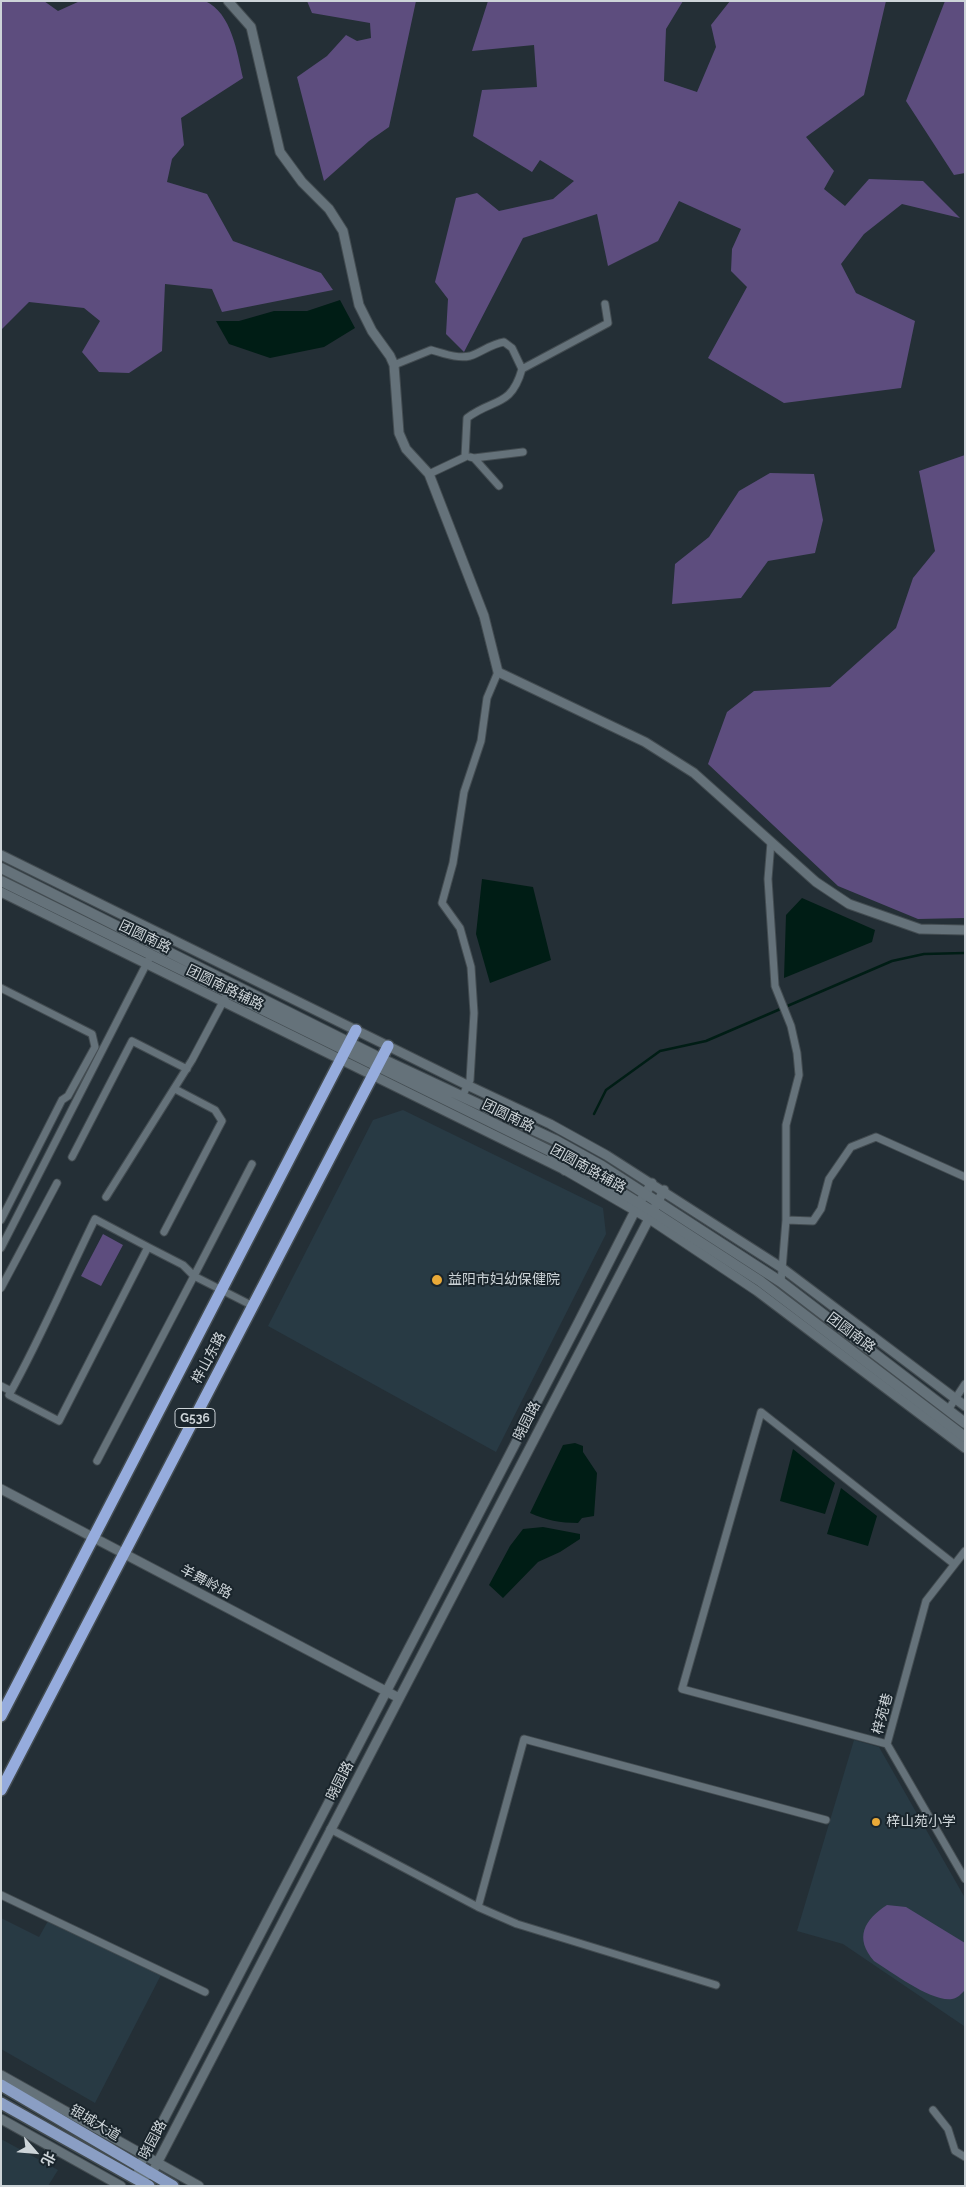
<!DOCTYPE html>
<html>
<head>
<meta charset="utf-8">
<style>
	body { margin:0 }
	#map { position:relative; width:966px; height:2187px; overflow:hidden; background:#242f36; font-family:Raleway,"Noto Sans SC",sans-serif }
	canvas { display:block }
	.frame { position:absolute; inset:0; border:2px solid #cdd4d8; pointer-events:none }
	.north { position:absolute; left:10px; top:2127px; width:50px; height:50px; -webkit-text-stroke:4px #1a252c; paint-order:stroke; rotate:117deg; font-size:14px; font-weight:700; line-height:20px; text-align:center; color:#cdd4d8 }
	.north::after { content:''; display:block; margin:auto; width:18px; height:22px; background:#cdd4d8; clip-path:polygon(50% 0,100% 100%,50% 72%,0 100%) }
</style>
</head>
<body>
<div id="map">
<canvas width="966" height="2187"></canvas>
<div class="frame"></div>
<div class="north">北</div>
</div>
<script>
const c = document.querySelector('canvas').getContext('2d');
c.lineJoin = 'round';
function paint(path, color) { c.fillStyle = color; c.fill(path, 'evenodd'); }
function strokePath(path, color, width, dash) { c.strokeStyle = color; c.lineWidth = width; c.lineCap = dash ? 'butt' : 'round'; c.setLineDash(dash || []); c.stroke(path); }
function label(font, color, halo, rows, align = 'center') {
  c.font = font + ' Raleway,"Noto Sans SC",sans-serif'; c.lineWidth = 4; c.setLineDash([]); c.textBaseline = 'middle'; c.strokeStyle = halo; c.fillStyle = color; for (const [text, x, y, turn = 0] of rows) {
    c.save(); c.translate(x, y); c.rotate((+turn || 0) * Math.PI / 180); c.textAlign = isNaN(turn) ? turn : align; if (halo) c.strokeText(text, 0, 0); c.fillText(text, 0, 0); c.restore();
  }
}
const built = new Path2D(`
	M403,1110L603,1208L606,1234L496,1452L268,1326L373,1120Z
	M854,1740L879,1747L965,1898L964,2026L843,1944L797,1931Z
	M1,1918L39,1937L48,1921L162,1973L95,2103L1,2049Z
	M1,2139L58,2170L48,2186H1Z`);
const green = new Path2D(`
	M1,1H44L58,11L80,1H205C232,13 237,53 243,78L181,118L184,145L172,159L167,182L207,194L233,241L321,273L333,290L222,312L212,289L165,284L162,351L129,373L99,372L82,352L100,321L84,308L29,302L1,330Z
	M307,1H416L389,127L369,141L324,181L297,77L327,56L346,35L357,41L371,38L370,23L312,13Z
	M488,1H683L666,29L664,81L697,92L716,47L711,25L730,1H886L864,95L806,137L834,171L824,189L845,206L869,179L923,181L960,218L902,204L864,234L841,264L856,293L915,321L901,388L784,403L708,358L747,287L731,271L732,249L741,229L679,201L658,241L608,266L597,214L523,238L464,352L446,334L448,299L435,282L456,198L477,193L499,211L553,199L574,181L540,160L532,172L473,136L482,90L537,87L534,45L472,51Z
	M945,1H965V173L954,175L906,101Z
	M965,455V918L918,919L838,886L708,764L727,712L754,691L830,687L896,628L913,578L935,551L919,471Z
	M770,473L814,474L823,520L815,553L768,561L741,598L672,604L675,564L709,537L739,491Z
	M103,1234L123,1245L101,1286L81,1276Z
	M887,1905L906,1907L965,1943V1990C961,1994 958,1998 952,1999C931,2002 892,1972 874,1961C854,1938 864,1920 887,1905Z`);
const water = new Path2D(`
	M340,300L355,328L324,347L270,358L229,344L216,321H239L274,311H307Z
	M482,879L533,887L551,960L490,983L476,934Z
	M802,898L875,930L872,942L784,978L786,915Z
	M575,1443L583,1446V1452L597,1473L594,1516L582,1518L578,1523C560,1523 546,1520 530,1513L563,1445Z
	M793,1449L835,1483L825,1514L780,1501Z
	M841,1488L877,1516L868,1546L827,1534Z
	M543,1527L580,1534V1539L560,1552L538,1562L503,1598L489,1585L510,1546L523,1529Z`);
const stream = new Path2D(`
	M594,1114L606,1090L660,1051L706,1041L892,961L924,954L965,953`);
const minor = new Path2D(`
	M394,365L431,350C443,353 457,359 470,356C482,352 491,344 504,342L512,348L522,369L608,323L605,304
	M470,457L474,458L499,486
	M474,458L523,452
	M429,474L465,457L467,418C493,398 511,408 522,369
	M771,842L768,879L775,986L791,1026L797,1053L799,1075L786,1125V1220L781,1282
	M1,988L92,1034L95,1047L68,1096L62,1100L1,1220
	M462,1097L470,1080L474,1013L471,967L460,928L442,903L453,863L464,792L481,741L487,698L498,672
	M72,1157L132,1041L187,1069
	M252,1164L194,1276L253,1306
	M106,1197L192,1060L225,998
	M786,1220L813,1221L821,1209L829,1179L851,1147L876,1137L965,1177
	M164,1232L222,1121L215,1110L175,1089
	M1,1248L151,955
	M1,1288L57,1183
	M1,1386L11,1391
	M948,1410L965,1384
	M97,1461L194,1276L183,1265L148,1247L59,1421L9,1395C41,1338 66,1278 95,1219L148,1247
	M965,1551L926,1601L887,1744L965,1879
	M887,1744L682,1689L761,1412L954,1564
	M330,1829L478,1907L517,1924L716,1985
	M1,1895L205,1992
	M478,1907L524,1739L826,1820
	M933,2110L948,2129L955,2151L965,2157`);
const tertiary = new Path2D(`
	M228,1L251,27L280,152L302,182L329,209L343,231L359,305L372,331L390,356L394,365L399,433L406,449L429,474L484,616L498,672L645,742L694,773L816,882L849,904L920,929L965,930
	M1,855L467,1085L550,1124L606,1155L782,1268L965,1406
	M1,892L565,1170L648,1218L757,1291L965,1448
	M652,1183L639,1203L577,1325L139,2167L138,2179L152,2173L664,1190
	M1,1489L399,1698
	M1,2075L199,2186
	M1,2119L121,2186`);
const secondary = new Path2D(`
	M1,868L382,1059L555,1140L602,1166L781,1282L965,1423
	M1,881L566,1159L652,1211L760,1281L965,1437
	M552,1155L565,1170`);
const primary = new Path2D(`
	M1,2085L173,2186
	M1,2103L149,2186`);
const trunk = new Path2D(`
	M1,1716L356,1030
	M1,1790L388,1046`);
const markers = [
	[437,1280,6,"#eaaa38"],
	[876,1822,5,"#eaaa38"]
];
const shields = [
	[195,1418,40]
];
const shieldNames = [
	["G536",195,1418]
];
const streetNames = [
	["团圆南路",145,937,26],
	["团圆南路辅路",225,988,26],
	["团圆南路",508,1116,26],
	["团圆南路辅路",588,1169,29],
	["团圆南路",851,1333,37],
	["梓山东路",209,1358,-62],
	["晓园路",527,1421,-63],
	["羊舞岭路",206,1582,28],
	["梓苑巷",883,1714,-75],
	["晓园路",340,1781,-63],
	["银城大道",95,2123,31],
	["晓园路",153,2140,-62]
];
const poiNames = [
	["益阳市妇幼保健院",448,1280],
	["梓山苑小学",886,1822]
];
paint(built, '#283a44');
paint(green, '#5d4d7e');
paint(water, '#001d15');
strokePath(stream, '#001d15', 2.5);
strokePath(minor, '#434c51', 9);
strokePath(tertiary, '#434c51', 11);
strokePath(secondary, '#434c51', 12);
strokePath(primary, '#434c51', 14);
strokePath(trunk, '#434c51', 14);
strokePath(minor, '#65727a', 7);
strokePath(tertiary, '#65727a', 9);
strokePath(secondary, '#65727a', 10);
strokePath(primary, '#8a9ec4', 11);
strokePath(trunk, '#96acdd', 11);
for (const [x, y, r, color] of markers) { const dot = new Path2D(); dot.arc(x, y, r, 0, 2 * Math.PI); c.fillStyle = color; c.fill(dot); strokePath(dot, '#1a252c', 2); }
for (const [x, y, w] of shields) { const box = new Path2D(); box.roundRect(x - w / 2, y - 9.5, w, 19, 4); c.fillStyle = '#1a252c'; c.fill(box); strokePath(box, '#cdd4d8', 1); }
label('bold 12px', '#cdd4d8', null, shieldNames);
label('14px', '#cdd4d8', '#1a252c', streetNames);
label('14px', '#cdd4d8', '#1a252c', poiNames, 'left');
</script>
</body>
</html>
